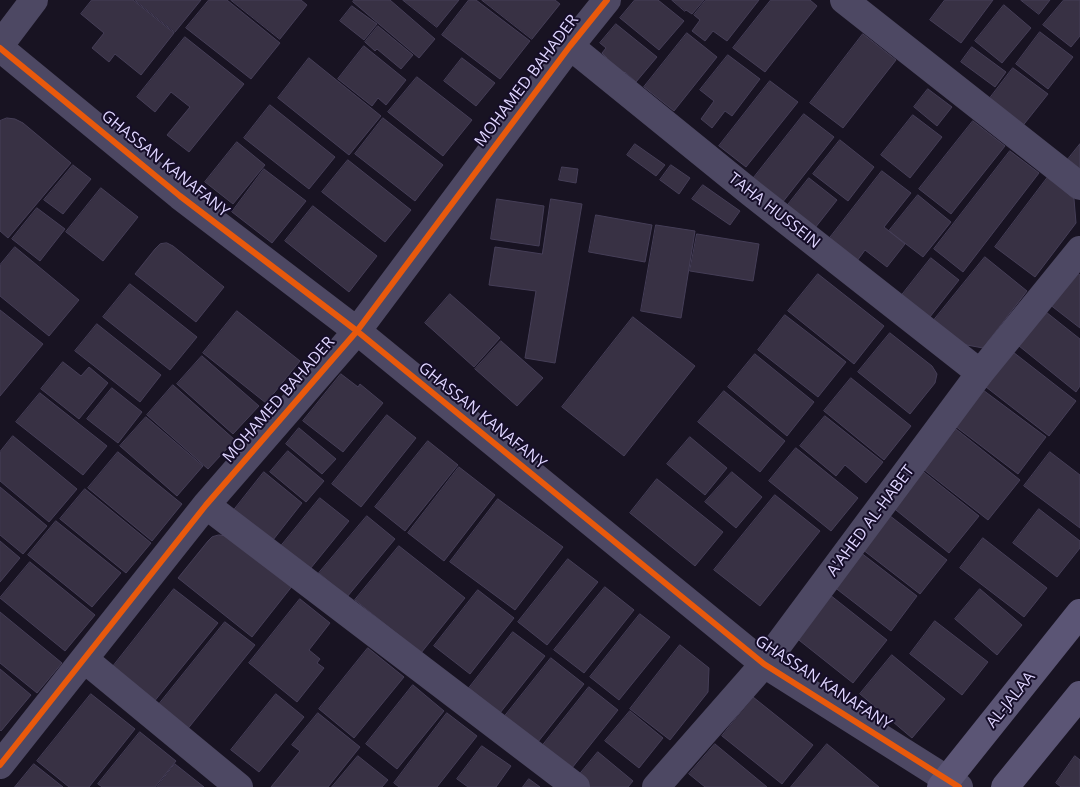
<!DOCTYPE html>
<html>
<head>
<meta charset="utf-8">
<style>
	body { margin:0 }
	canvas { display:block; background:#181322 }
</style>
</head>
<body>
<canvas width="1080" height="787"></canvas>
<script>
const c = document.querySelector('canvas').getContext('2d');
c.lineJoin = 'round';
function paint(path, color) { c.fillStyle = color; c.fill(path, 'evenodd'); }
function strokePath(path, color, width, dash) { c.strokeStyle = color; c.lineWidth = width; c.lineCap = dash ? 'butt' : 'round'; c.setLineDash(dash || []); c.stroke(path); }
function label(font, color, halo, rows, align = 'center') {
  c.font = font + ' "Open Sans",sans-serif'; c.lineWidth = 4; c.setLineDash([]); c.textBaseline = 'middle'; c.strokeStyle = halo; c.fillStyle = color; for (const [text, x, y, turn = 0] of rows) {
    c.save(); c.translate(x, y); c.rotate((+turn || 0) * Math.PI / 180); c.textAlign = isNaN(turn) ? turn : align; if (halo) c.strokeText(text, 0, 0); c.fillText(text, 0, 0); c.restore();
  }
}
const building = new Path2D(`
	M92,0H133L174,33L141,75L115,54L109,62L92,48L104,33L81,14Z
	M135,0H201L175,32Z
	M209,0H227L280,43L251,79L186,28Z
	M231,0H301L307,5L280,39Z
	M354,0H390L435,39L419,58L353,2Z
	M403,0H459L437,27Z
	M469,0H476L530,41L500,79L442,35Z
	M482,0H555L560,4L532,39Z
	M635,0H658L684,21L659,50L620,18Z
	M672,0H704L692,14L686,10L685,11Z
	M706,0H759L727,41L713,31L705,41L692,31L700,20L694,15Z
	M771,0H810L817,6L765,72L733,48Z
	M945,0H993L961,43L930,20Z
	M1021,0H1050L1039,14Z
	M1064,0H1080V36L1071,47L1043,25Z
	M1004,5L1031,28L1002,63L975,41Z
	M352,6L377,24L364,40L340,21Z
	M616,24L657,57L636,82L625,72L622,75L605,61L607,58L602,53L606,48L600,43Z
	M378,26L413,55L401,69L377,49L375,51L365,42Z
	M1040,32L1073,57L1048,89L1016,64Z
	M687,33L717,57L674,111L644,87Z
	M863,34L896,60L843,128L810,103Z
	M185,37L244,84L189,152L167,135L190,107L171,92L155,112L137,97Z
	M364,46L406,80L386,105L378,98L372,106L338,79Z
	M972,47L1006,72L995,87L961,62Z
	M728,55L760,79L732,116L725,111L712,128L701,119L714,101L700,90Z
	M309,58L381,116L349,155L278,98Z
	M462,58L495,83L476,106L444,81Z
	M1013,68L1048,94L1021,128L987,102Z
	M417,77L472,120L443,156L388,112Z
	M770,81L798,102L746,167L719,146Z
	M928,89L952,107L937,126L914,107Z
	M270,105L335,157L309,189L244,138Z
	M804,114L834,137L782,203L752,180Z
	M913,115L942,137L910,178L881,155Z
	M7,118L15,119L23,123L71,163L8,238L0,231V121Z
	M383,118L443,165L415,201L355,154Z
	M973,121L1005,146L951,214L919,189Z
	M840,140L874,167L848,201L813,174Z
	M237,142L265,165L233,204L205,182Z
	M635,144L665,165L656,176L627,155Z
	M1080,144V175L1065,163Z
	M1010,151L1039,173L963,272L934,249Z
	M348,160L411,210L385,242L322,192Z
	M73,165L91,179L63,214L44,200Z
	M671,165L690,178L679,194L660,180Z
	M562,167L578,169L576,183L559,180Z
	M264,169L306,201L272,243L232,212Z
	M882,171L911,193L884,227L905,244L887,267L865,250L857,261L829,239Z
	M1048,177L1074,199L1076,223L1035,277L995,247Z
	M809,178L837,200L815,228L787,206Z
	M703,185L740,211L730,225L692,199Z
	M101,188L138,217L103,261L66,232Z
	M918,195L951,222L923,257L889,231Z
	M497,199L544,206L539,246L491,239Z
	M551,199L582,204L555,363L525,358L536,291L489,285L495,247L542,254Z
	M313,206L377,256L349,292L285,241Z
	M37,208L65,229L40,261L12,239Z
	M596,215L652,225L645,262L589,252Z
	M656,225L695,231L681,318L641,311Z
	M697,234L759,244L753,281L690,271Z
	M167,243L173,246L224,287L196,322L135,274L155,249L160,244Z
	M15,247L79,300L49,336L0,296V265Z
	M985,257L1027,291L983,348L956,343L930,325Z
	M931,258L959,280L926,322L898,300Z
	M1075,271L1080,275V328L1049,304Z
	M818,274L884,326L854,364L788,311Z
	M130,284L197,337L170,370L103,317Z
	M450,294L500,338L474,367L425,323Z
	M0,310L43,344L0,396Z
	M237,311L300,361L266,403L203,353Z
	M1046,312L1080,339V386L1076,392L1019,346Z
	M785,315L846,362L818,397L758,350Z
	M633,317L695,366L624,456L562,407Z
	M97,324L161,375L140,402L75,351Z
	M890,333L932,366L937,374L935,383L910,414L858,372Z
	M501,341L543,378L517,406L475,369Z
	M1013,352L1076,401L1049,436L986,387Z
	M755,354L814,402L787,436L728,387Z
	M202,356L259,406L233,434L177,384Z
	M63,362L81,376L89,367L108,383L79,419L41,389Z
	M341,374L358,387L360,384L383,403L343,452L303,421Z
	M851,378L911,426L884,460L824,411Z
	M173,385L235,440L208,469L147,415Z
	M112,388L142,412L118,443L87,419Z
	M983,390L1046,437L1018,474L955,426Z
	M724,391L785,441L760,472L698,422Z
	M40,393L107,446L83,475L16,422Z
	M387,415L416,438L361,507L332,484Z
	M825,416L883,462L866,483L845,465L836,476L800,446Z
	M146,417L203,466L177,496L120,446Z
	M299,428L336,459L322,474L286,444Z
	M956,429L1020,480L988,520L923,469Z
	M13,436L77,489L49,522L0,481V452Z
	M690,437L727,468L705,495L667,464Z
	M428,441L458,465L405,531L375,507Z
	M796,448L858,498L831,531L769,481Z
	M288,451L324,481L306,502L270,472Z
	M118,452L182,504L152,541L88,488Z
	M1050,452L1080,475V528L1024,486Z
	M459,467L495,495L444,561L408,533Z
	M920,469L979,516L949,553L891,506Z
	M264,472L302,503L273,540L234,510Z
	M732,472L762,497L736,528L705,502Z
	M657,479L723,532L695,566L630,513Z
	M0,487L47,526L23,554L0,535Z
	M85,489L151,543L126,573L60,519Z
	M775,495L820,531L760,606L714,570Z
	M320,498L349,521L306,574L277,551Z
	M498,499L563,547L515,610L450,562Z
	M1039,509L1080,541V548L1057,577L1013,543Z
	M885,512L947,560L920,594L858,546Z
	M367,516L395,539L347,597L319,573Z
	M56,521L121,573L92,607L28,555Z
	M219,535L227,536L293,585L252,637L178,578L208,541L212,537Z
	M983,538L1047,588L1024,617L960,568Z
	M0,541L20,558L0,582Z
	M399,546L465,598L421,653L355,600Z
	M856,549L917,596L891,631L829,583Z
	M568,559L598,582L547,645L518,622Z
	M30,562L95,615L65,651L0,598Z
	M605,587L634,610L584,673L554,650Z
	M174,589L218,623L153,703L111,669Z
	M980,589L1022,625L997,655L955,619Z
	M478,590L514,618L470,674L434,646Z
	M825,591L887,640L853,683L790,633Z
	M300,599L330,623L309,650L320,659L317,663L324,668L297,702L249,663Z
	M0,612L62,663L37,693L0,663Z
	M640,614L670,637L619,700L590,677Z
	M935,621L988,662L962,695L910,654Z
	M225,622L255,645L186,731L156,708Z
	M513,632L545,656L500,713L469,688Z
	M680,645L709,668L708,692L670,740L630,709Z
	M368,648L404,677L354,738L319,709Z
	M892,655L945,699L912,738L860,694Z
	M551,658L584,684L534,747L501,721Z
	M0,669L31,695L1,731L0,730Z
	M413,685L444,711L397,769L366,744Z
	M589,687L618,710L568,773L539,750Z
	M91,694L135,729L89,787H69L37,761Z
	M276,694L304,717L259,772L231,750Z
	M753,697L813,745L782,784L722,736Z
	M630,711L663,738L639,768L605,741Z
	M318,713L360,747L328,787H271L300,751L292,745Z
	M447,713L477,736L437,787H399L394,783Z
	M140,732L176,761L155,787H102L98,784Z
	M715,744L767,787H705L689,774Z
	M827,744L879,787H791Z
	M482,746L511,766L496,787H468L457,779Z
	M598,752L633,781L628,787H584L575,780Z
	M358,756L388,780L382,787H332Z
	M1075,756L1080,760V787H1061L1056,783Z
	M34,764L63,787H15Z
	M175,764L204,787H157Z
	M529,779L540,787H523Z`);
const minor = new Path2D(`
	M844,0L1080,186
	M570,46L751,193L980,373
	M0,48L180,196L357,331L764,664L959,787
	M206,505L576,787
	M84,659L239,787
	M0,765L206,505L357,331L570,46L607,0
	M656,787L764,664L980,373L1080,250`);
const tertiary = new Path2D(`
	M0,45L34,0`);
const secondary = new Path2D(`
	M941,787L1080,613
	M1005,787L1080,695`);
const cycleway = new Path2D(`
	M0,48L180,196L357,331L764,664L959,787
	M0,765L206,505L357,331L570,46L607,0`);
const streetNames = [
	["MOHAMED BAHADER",527,81,-53],
	["GHASSAN KANAFANY",165,164,39],
	["TAHA HUSSEIN",774,211,38],
	["MOHAMED BAHADER",279,400,-49],
	["GHASSAN KANAFANY",482,416,39],
	["A'AHED AL-HABET",871,521,-53],
	["GHASSAN KANAFANY",823,683,33],
	["AL-JALAA",1011,700,-51]
];
paint(building, '#383144');
strokePath(building, '#453e57', 1);
strokePath(minor, '#4d4863', 28);
strokePath(tertiary, '#4d4863', 28);
strokePath(secondary, '#5b5575', 28);
strokePath(cycleway, '#e8590c', 6);
label('16px', '#dfd5ff', '#150d28', streetNames);
</script>
</body>
</html>
